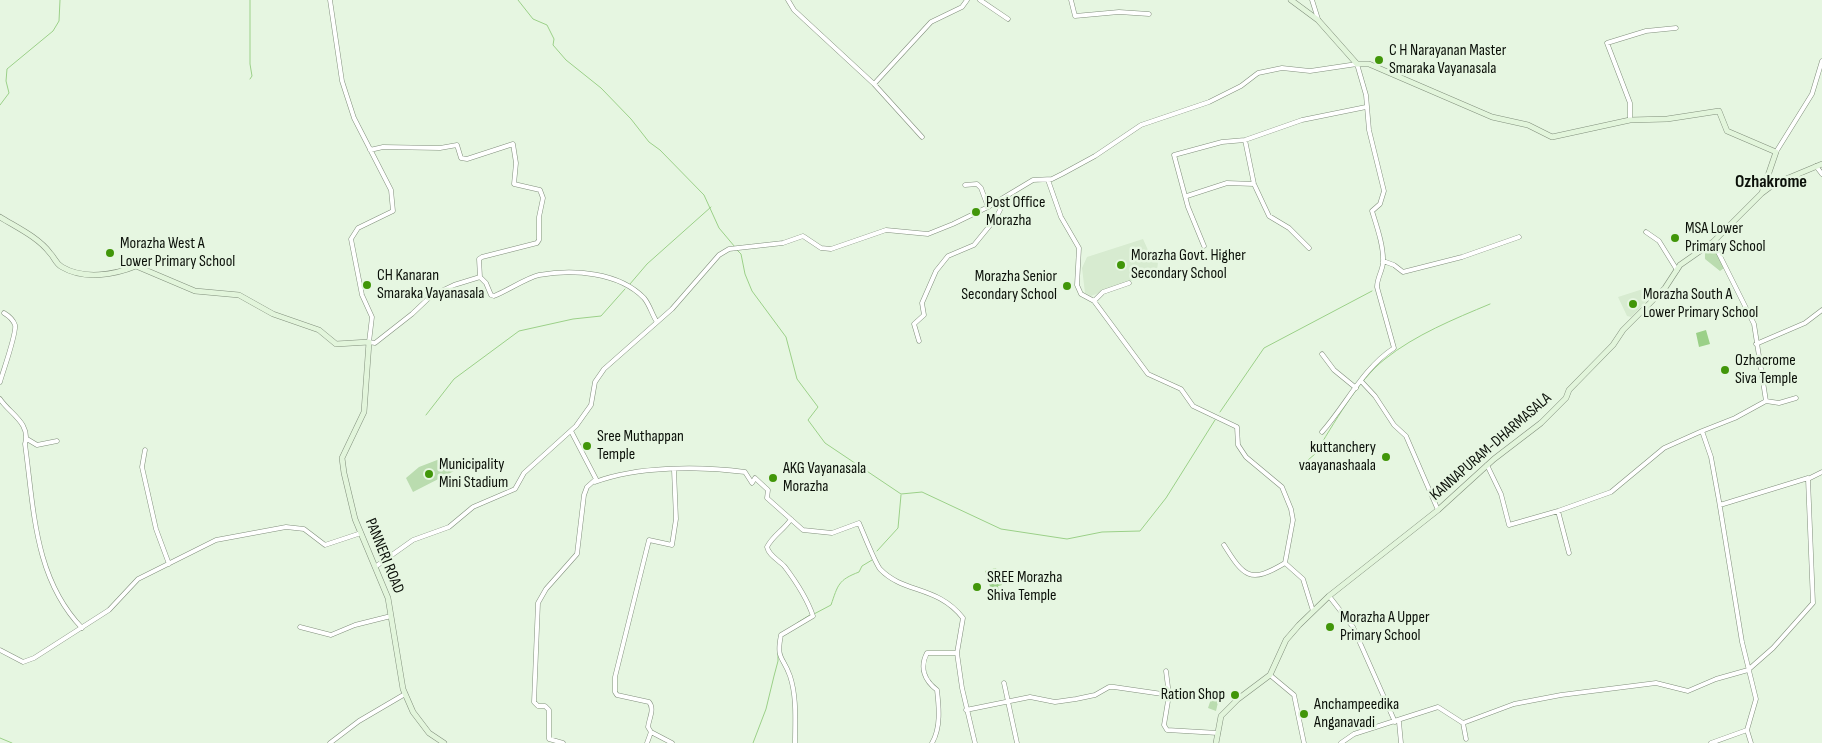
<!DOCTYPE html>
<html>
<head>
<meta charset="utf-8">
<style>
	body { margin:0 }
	canvas { display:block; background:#e6f6e1 }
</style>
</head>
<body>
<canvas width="1822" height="743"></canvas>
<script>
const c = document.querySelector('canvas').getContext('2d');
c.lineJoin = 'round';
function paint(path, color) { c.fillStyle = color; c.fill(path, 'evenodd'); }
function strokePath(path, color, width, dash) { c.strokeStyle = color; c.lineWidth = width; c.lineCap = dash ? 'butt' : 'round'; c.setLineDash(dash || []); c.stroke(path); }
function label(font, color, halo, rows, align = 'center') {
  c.font = font + ' "Sofia Sans Condensed",sans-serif'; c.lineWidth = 5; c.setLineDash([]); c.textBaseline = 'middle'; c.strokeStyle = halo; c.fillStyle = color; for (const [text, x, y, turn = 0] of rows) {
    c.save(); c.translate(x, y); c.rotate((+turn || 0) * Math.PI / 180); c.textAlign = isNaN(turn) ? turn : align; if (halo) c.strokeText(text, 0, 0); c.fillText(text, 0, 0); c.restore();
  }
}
const built = new Path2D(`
	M1143,239L1148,250L1153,252L1158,262L1157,271L1091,296L1085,293L1082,268L1087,257Z
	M1643,289L1647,301L1631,317L1627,316L1618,297Z`);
const green = new Path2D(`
	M1715,249L1724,268L1720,271L1705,259V253Z
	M445,457L454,471L413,492L406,478L419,467Z
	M1212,696L1219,698L1216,711L1208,708Z`);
const water = new Path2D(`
	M1706,330L1710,344L1699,347L1696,333Z
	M996,568L1002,585L998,586L999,593L993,596L985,571Z`);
const stream = new Path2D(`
	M518,0L533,19L547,25L554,39L553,45L566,60L601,88L631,119L649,142L660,150L704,195L719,228L735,247
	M250,79L252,76L250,64V0
	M0,105L9,93L6,81L7,69L53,31L59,21L60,0
	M737,250L741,254L745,274L752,291L786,337L797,379L818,407L808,420L825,443L901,494L922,492L1001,529L1067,539L1102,532L1140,531L1166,498L1215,420
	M630,284L647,264L711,207
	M1220,412L1264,348L1372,291
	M426,415L454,379L519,331L573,319L601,316L625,289
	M1308,460L1315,454C1333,425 1358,380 1385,359C1415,335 1454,319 1490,304
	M877,551L898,528L901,495
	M814,614L831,605C838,585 838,580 859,572L862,566L872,560
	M797,623L810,615
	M0,738L12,743
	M753,743L766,709L774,676L778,661V645`);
const minor = new Path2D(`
	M330,0L342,81L354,118L391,190L393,211L358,228L351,239L362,295L372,317L369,342L375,343L412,314L431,296L454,285L480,277L486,283L491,295L494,296C507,291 526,278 539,275C573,269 619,272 644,298C650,305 652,315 657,322
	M788,0L794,10L874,84L922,137
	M980,0L1008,19
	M1071,0L1075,16L1119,12L1149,14
	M1312,0L1318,19
	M874,84L931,22L962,7L967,0
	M1630,120V103L1607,43L1646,31L1676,28
	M1245,140L1254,184L1269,216L1289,228L1309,248
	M370,150L383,147L440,148L457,145L461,158L467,159L513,144L516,163L514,184L540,190L543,198L539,217V240L537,243L482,257L479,259L480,277
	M1776,152L1812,94L1822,61
	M1816,166L1822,174
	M1048,180L1061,217L1079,248L1077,285L1081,294L1094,301L1148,374L1181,389L1193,406L1237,427L1238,445L1246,457L1282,487L1291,509L1293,520L1285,563L1303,579L1313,611
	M965,185L977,184L981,188L988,207
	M1187,196L1227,183L1254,184
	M1646,232L1659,241L1677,270
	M1713,242L1754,324L1766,401L1735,418L1702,431L1711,457L1719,501L1742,642L1756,699L1747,730L1751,743
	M1204,246L1188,207L1174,155L1222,142L1245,140L1302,120L1366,107
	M1383,261L1394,265L1403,272L1462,257L1519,237
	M1094,301L1103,292L1129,283
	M919,341L914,324L924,315L922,303L936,271L948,256L974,245L996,218L1000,210L999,201
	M1756,344L1805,323L1822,310
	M1322,354L1334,370L1356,388
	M1361,381L1375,396L1394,425L1406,436L1438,510
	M0,382C3,371 17,333 15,325C13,319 9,316 4,313
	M0,399C10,414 31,423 25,444C34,509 34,578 82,628
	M1766,401L1779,403L1796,398
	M27,439L37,445L57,441
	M145,450L142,467L156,529L169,564
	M1487,465L1501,494L1509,525L1558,511L1611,492L1664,448L1702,431
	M595,482C638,466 700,466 745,472L752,483L755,478L768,490L767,498L803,530L832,533L859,523C863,532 875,563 880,569C904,594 937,585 963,618L957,653L962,688L975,743
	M1720,505L1808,478
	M1558,511L1569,553
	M791,519C784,530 773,535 767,547C769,556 779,560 785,567C797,583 807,598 813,616L781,635C776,660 783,656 790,676C797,697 795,721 795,743
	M1224,545C1244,577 1250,584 1285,563
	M375,567L413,540L449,527L473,507L515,489L524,473L576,426L591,405L595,382L604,369L672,309L719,255L729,249L783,243L803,236L821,248L831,249L886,230L928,234L953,224L988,207L1033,180L1052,179L1062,174L1095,156L1141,125L1209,102L1241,86L1258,73L1282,68L1310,71L1357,64L1366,95L1369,130L1384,191L1380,204L1372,211C1377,227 1384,247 1383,263C1382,272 1377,278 1377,287L1394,348C1363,368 1346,405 1322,432
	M1329,596L1353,627L1395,722
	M300,627L331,635L355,625L391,616
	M0,650L23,662L34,658L109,610L138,579L216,540L286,527L304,529L325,545L361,533
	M1166,671L1169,695
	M1270,675L1294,695L1304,743
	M1004,683L1017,743
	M966,710L1030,697L1055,702L1076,699L1095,695L1109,687H1114L1169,695L1164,725L1167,730L1218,733
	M1399,722L1401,743
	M1463,723L1466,739
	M651,732L672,743
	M330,743L359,721L405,694
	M563,743L549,739V710L545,706H538L534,702L538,603L546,589L577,554L584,495L587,487L596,479L571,431
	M647,743L651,732L648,727C649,718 655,709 649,702L617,695L615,692V677L649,540L672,545L676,519L674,470
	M932,743C941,728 939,707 937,690C925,681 919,668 927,653H957
	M1341,743L1354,734L1438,707L1463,723L1514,704L1561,695L1656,683L1688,691L1716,679L1748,670L1773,648L1813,603L1808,479L1822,472
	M1711,743L1747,730`);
const secondary = new Path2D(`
	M1291,0L1318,20L1357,64H1369L1492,117L1528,125L1552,137L1630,120L1667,119L1719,111L1727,131L1776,152L1762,193
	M0,217C16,227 38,237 50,253C55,258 55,263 62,267C84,280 114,275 136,266L195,291L239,295L273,314L319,330L336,344L369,342L364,412L342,458L344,473L355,519L388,598L403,689L413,712L429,733L444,743
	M1216,743L1221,716L1238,699L1270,675L1286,640L1299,625L1329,596L1438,510L1494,459L1541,423L1566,398L1569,390L1613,345L1623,330L1665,288L1680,265L1713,242L1762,193L1774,184L1822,164`);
const markers = [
	[1379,60,5,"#419609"],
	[976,212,5,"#419609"],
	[1675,238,5,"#419609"],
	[110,253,5,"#419609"],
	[1121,265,5,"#419609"],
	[367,285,5,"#419609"],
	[1067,286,5,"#419609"],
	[1633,304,5,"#419609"],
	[1725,370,5,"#419609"],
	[587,446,5,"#419609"],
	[1386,457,5,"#419609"],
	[429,474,5,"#419609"],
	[773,478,5,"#419609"],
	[977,587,5,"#419609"],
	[1330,627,5,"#419609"],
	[1235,695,5,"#419609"],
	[1304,714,5,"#419609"]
];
const poiNames = [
	["C H Narayanan Master",1389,51],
	["Smaraka Vayanasala",1389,69],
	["Post Office",986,203],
	["Morazha",986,221],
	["MSA Lower",1685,229],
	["Primary School",1685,247],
	["Morazha West A",120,244],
	["Lower Primary School",120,262],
	["Morazha Govt. Higher",1131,256],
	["Secondary School",1131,274],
	["CH Kanaran",377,276],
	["Smaraka Vayanasala",377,294],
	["Morazha Senior",1057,277,"right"],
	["Secondary School",1057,295,"right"],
	["Morazha South A",1643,295],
	["Lower Primary School",1643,313],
	["Ozhacrome",1735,361],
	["Siva Temple",1735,379],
	["Sree Muthappan",597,437],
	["Temple",597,455],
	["kuttanchery",1376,448,"right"],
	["vaayanashaala",1376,466,"right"],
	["Municipality",439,465],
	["Mini Stadium",439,483],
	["AKG Vayanasala",783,469],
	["Morazha",783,487],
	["SREE Morazha",987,578],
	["Shiva Temple",987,596],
	["Morazha A Upper",1340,618],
	["Primary School",1340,636],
	["Ration Shop",1225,695,"right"],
	["Anchampeedika",1314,705],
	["Anganavadi",1314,723]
];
const streetNames = [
	["KANNAPURAM-DHARMASALA",1491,447,-41],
	["PANNERI ROAD",384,556,68]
];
const neighbourhoodNames = [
	["Ozhakrome",1771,182]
];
paint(built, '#d7ebd0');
paint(green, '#badcaf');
paint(water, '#9bd088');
strokePath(stream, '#9bd088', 1);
strokePath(minor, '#818f7c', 5);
strokePath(secondary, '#818f7c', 6);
strokePath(minor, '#fff', 4);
strokePath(secondary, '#e2f5db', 5);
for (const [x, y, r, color] of markers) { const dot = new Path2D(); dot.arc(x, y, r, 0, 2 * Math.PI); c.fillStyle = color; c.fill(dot); strokePath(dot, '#e6f6e1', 2); }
label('16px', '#0b1009', '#e6f6e1', poiNames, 'left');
label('16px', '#0b1009', '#e6f6e1', streetNames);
label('bold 18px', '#0b1009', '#e6f6e1', neighbourhoodNames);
</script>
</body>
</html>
